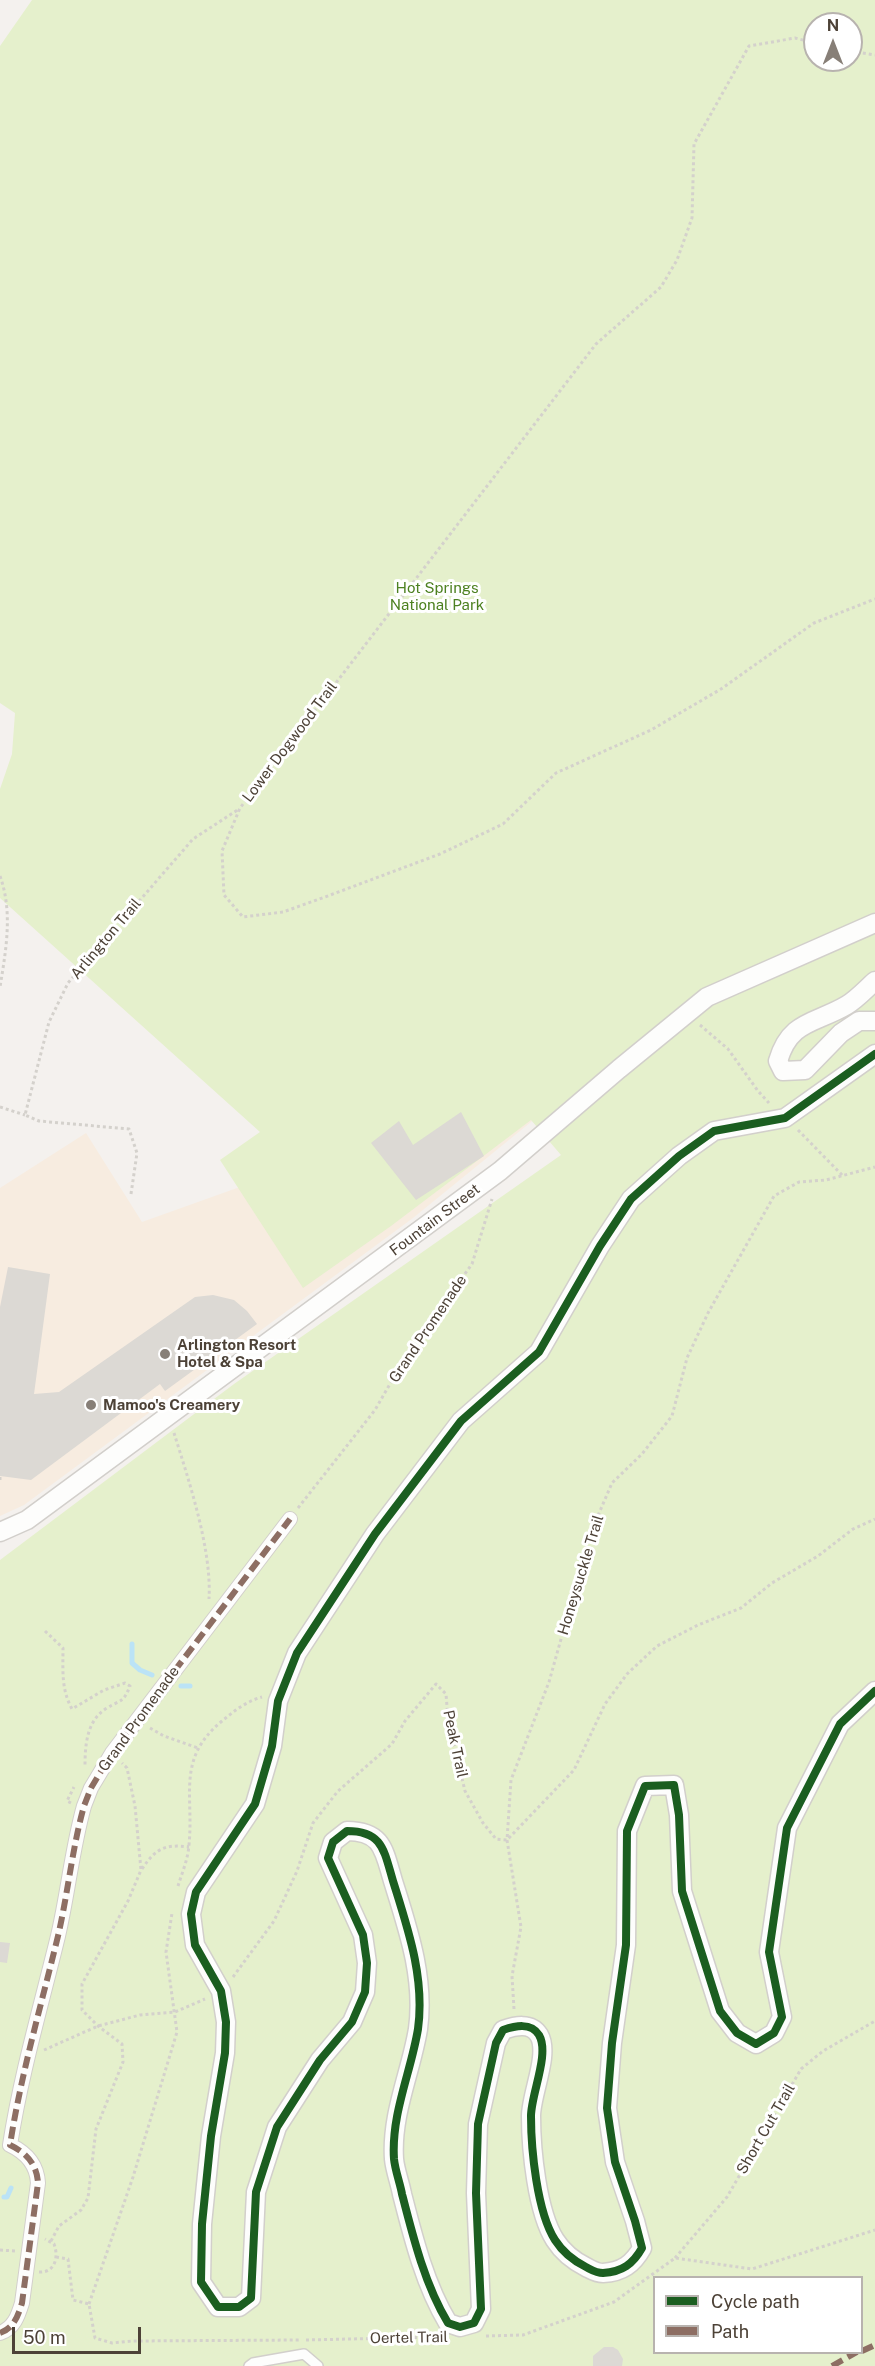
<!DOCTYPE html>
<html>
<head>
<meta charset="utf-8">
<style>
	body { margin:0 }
	#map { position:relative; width:875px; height:2366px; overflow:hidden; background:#f4f1ee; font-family:"Public Sans",sans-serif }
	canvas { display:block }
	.legend { position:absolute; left:653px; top:2276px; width:210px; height:78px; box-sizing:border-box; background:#fff; border:2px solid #b8b3af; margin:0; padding:8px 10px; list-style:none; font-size:18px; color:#4d4237 }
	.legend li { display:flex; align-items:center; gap:12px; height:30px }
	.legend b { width:30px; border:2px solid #b8b3af }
	.north { position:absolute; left:803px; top:12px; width:60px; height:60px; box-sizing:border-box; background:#fff; border:2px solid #b8b3af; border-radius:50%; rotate:0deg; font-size:16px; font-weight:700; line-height:24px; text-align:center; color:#4d4237 }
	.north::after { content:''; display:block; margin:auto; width:21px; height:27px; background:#877f77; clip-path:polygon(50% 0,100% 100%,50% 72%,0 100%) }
	.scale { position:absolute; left:12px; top:2327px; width:129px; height:27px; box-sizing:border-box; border:3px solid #4d4237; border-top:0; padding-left:8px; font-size:18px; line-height:21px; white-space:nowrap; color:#4d4237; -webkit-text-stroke:4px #fff; paint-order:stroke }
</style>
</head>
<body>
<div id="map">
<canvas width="875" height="2366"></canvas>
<ul class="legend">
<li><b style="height:8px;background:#1b5e20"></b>Cycle path</li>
<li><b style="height:8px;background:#8d6e63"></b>Path</li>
</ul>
<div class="north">N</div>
<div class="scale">50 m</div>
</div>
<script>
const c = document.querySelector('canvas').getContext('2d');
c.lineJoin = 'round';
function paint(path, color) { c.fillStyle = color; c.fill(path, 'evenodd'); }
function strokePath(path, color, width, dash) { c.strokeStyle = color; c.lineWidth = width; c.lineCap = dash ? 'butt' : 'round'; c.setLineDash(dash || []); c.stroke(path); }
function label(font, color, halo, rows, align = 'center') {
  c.font = font + ' "Public Sans",sans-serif'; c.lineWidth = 6; c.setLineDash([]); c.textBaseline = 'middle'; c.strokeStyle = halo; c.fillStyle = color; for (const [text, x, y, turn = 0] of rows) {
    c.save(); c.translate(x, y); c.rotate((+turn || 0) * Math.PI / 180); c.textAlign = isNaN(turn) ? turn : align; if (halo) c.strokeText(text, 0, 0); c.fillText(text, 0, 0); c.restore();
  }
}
const commercial = new Path2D(`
	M574,1087L413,1218L24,1505L0,1516V1188L86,1133L142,1222L251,1183Z`);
const green = new Path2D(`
	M32,0H875V2366H0V1560L234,1384L561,1155L531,1120L391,1226L303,1288L220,1160L260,1132L0,898V789L12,754L15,713L0,703V46ZM815,24H851V60H815ZM654,2278H862V2352H654Z`);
const stream = new Path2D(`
	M132,1644V1663L140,1670L152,1675
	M181,1686H190
	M4,2197H7L11,2188`);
const building = new Path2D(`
	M461,1112L484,1156L416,1200L371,1143L399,1121L413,1145Z
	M8,1267L50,1274L34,1394L59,1392L195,1297L213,1295L234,1300L247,1311L257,1324L165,1391L160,1384L31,1480L0,1476V1307Z
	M0,1942L10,1943L7,1963L0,1962Z
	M604,2347H613L618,2350L623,2359L622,2366H593V2356Z`);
const path = new Path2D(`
	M815,43L795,38L749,46L694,144L692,218L677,260L661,287L596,344L240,808L222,851L224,895L243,917L283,912L325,897L440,854L503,824L556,773L651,730L721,689L814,623L875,599
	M851,51L875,55
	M0,876C13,912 6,950 0,987
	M700,1025L728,1049L758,1091L769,1103
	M0,1107L25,1115
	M798,1130L843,1176
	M131,1194L137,1153L129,1129L39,1121L25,1115L49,1022L68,983L193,839L239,809
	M174,1433C189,1481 212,1550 209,1599
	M0,1480V1477
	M298,1508L375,1410L406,1356L472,1264L492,1199
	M45,1631L63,1648C63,1670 61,1689 72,1709L104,1690L125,1683L130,1686C123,1703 122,1699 107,1708C87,1720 85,1744 85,1766
	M150,1728L164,1736L198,1748
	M71,1803L67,1801L74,1787
	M142,1869C156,1848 165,1844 189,1847
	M178,1886C182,1873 188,1859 189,1845C194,1794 176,1759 222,1721C234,1711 247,1701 262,1697
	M233,1977L274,1921L297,1871L313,1823L338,1791L392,1744L405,1721L436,1684L446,1694L448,1719L465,1791L483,1823L496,1839L507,1840L574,1770L605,1704L627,1674L657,1646L698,1625L741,1608L772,1583L818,1556L853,1529L875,1519
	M514,2009L512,1976L521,1927L507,1840L511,1780L549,1682L591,1532L612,1483L642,1454L672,1416L687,1358L708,1313L774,1196L799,1182L826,1180L875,1167
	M44,2050L98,2026L140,2015L175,2012L205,1999
	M51,2241L59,2226L81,2210L88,2198L96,2129L123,2062L122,2044L98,2026L82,2010V1984L128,1901L141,1870L135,1806L127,1768L122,1763
	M0,2250L15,2251
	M56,2257L68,2259L73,2300L89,2304L95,2338L112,2343L132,2341L300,2340
	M675,2258L727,2197L801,2069L823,2051L875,2021
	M39,2272C55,2273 59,2257 54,2244L45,2239
	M89,2304L133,2177L177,2032L166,1952L172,1913
	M486,2336L523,2335L614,2302L675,2258L752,2269L875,2230
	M306,2340L438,2337`);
const service = new Path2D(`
	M249,2366L253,2363L304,2354L318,2366`);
const pedestrian = new Path2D(`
	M0,2333C14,2328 18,2316 22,2303L38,2183C37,2165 27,2153 10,2145C21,2074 41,2006 58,1936C68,1893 72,1849 84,1806L91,1788L112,1753L290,1519`);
const minor = new Path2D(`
	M875,981C866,989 857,999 847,1005C815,1024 790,1020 778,1061L783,1071L805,1070L841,1033L859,1021H875
	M875,1054L785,1118L714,1131L679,1156L631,1199L600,1246L539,1352L461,1421L375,1534L297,1653L278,1701L272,1746L255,1804L196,1892L191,1914L195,1945L221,1991L226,2022L225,2053L211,2136L202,2224L201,2282L218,2307H239L251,2298L256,2192L277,2127L320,2060L352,2022L365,1992L367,1963L363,1935L328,1858L333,1842L347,1831C383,1831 384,1851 393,1881C408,1929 425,1978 418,2029C411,2072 391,2114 394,2159C395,2170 400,2183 402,2194C413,2237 425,2285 448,2323L460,2327L474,2323L481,2309L476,2193L478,2124L496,2043L503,2030C515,2026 531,2022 539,2035C550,2054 531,2094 531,2116C531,2149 537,2212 555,2240C562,2251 574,2261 586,2267C592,2270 596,2273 603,2273C622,2272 633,2264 642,2248L635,2221L615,2162L607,2108L612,2043L626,1945L627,1831L645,1786L674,1785L679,1815L682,1891L720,2011L737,2033L756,2044L774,2033L782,2017L769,1952L787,1828L840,1724L875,1691
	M0,1532L27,1520L500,1171L619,1069L707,997L875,923`);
const quiet = new Path2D(`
	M0,2333C14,2328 18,2316 22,2303L38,2183C37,2165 27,2153 10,2145C21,2074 41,2006 58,1936C68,1893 72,1849 84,1806L91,1788L112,1753L290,1519
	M862,2351L875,2345
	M832,2366L857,2352`);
const cycleway = new Path2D(`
	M875,1054L785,1118L714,1131L679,1156L631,1199L600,1246L539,1352L461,1421L375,1534L297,1653L278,1701L272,1746L255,1804L196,1892L191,1914L195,1945L221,1991L226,2022L225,2053L211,2136L202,2224L201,2282L218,2307H239L251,2298L256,2192L277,2127L320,2060L352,2022L365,1992L367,1963L363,1935L328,1858L333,1842L347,1831C383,1831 384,1851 393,1881C408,1929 425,1978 418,2029C411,2072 391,2114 394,2159C395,2170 400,2183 402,2194C413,2237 425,2285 448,2323L460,2327L474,2323L481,2309L476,2193L478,2124L496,2043L503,2030C515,2026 531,2022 539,2035C550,2054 531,2094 531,2116C531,2149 537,2212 555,2240C562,2251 574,2261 586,2267C592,2270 596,2273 603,2273C622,2272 633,2264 642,2248L635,2221L615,2162L607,2108L612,2043L626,1945L627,1831L645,1786L674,1785L679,1815L682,1891L720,2011L737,2033L756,2044L774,2033L782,2017L769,1952L787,1828L840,1724L875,1691`);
const markers = [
	[165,1354,6,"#877f77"],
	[91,1405,6,"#877f77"]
];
const parkNames = [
	["Hot Springs",437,588],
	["National Park",437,605]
];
const streetNames = [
	["Lower Dogwood Trail",290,742,-53],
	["Arlington Trail",106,939,-50],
	["Fountain Street",435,1220,-37],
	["Grand Promenade",428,1329,-56],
	["Honeysuckle Trail",581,1575,-73],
	["Grand Promenade",139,1719,-54],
	["Peak Trail",455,1744,78],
	["Short Cut Trail",766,2129,-60],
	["Oertel Trail",409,2338,-1]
];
const poiNames = [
	["Arlington Resort",177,1345],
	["Hotel & Spa",177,1362],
	["Mamoo's Creamery",103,1405]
];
paint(commercial, '#f7ece0');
paint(green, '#e5f0cc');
strokePath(stream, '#bbe3f6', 5);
paint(building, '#dcd9d4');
strokePath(service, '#d2cfcb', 12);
strokePath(pedestrian, '#d2cfcb', 16);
strokePath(minor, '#d2cfcb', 21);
strokePath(path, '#d4d1cc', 3, [3, 3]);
strokePath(service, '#fdfdfc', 9);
strokePath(pedestrian, '#fdfdfc', 14);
strokePath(minor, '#fdfdfc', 18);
strokePath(quiet, '#8d6e63', 6, [12, 6]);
strokePath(cycleway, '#1b5e20', 8);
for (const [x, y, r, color] of markers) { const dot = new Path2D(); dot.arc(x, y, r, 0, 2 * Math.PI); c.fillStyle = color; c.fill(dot); strokePath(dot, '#fff', 2); }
label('15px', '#4d8121', '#fff', parkNames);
label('15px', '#4d4237', '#fff', streetNames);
label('bold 15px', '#4d4237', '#fff', poiNames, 'left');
</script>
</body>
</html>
